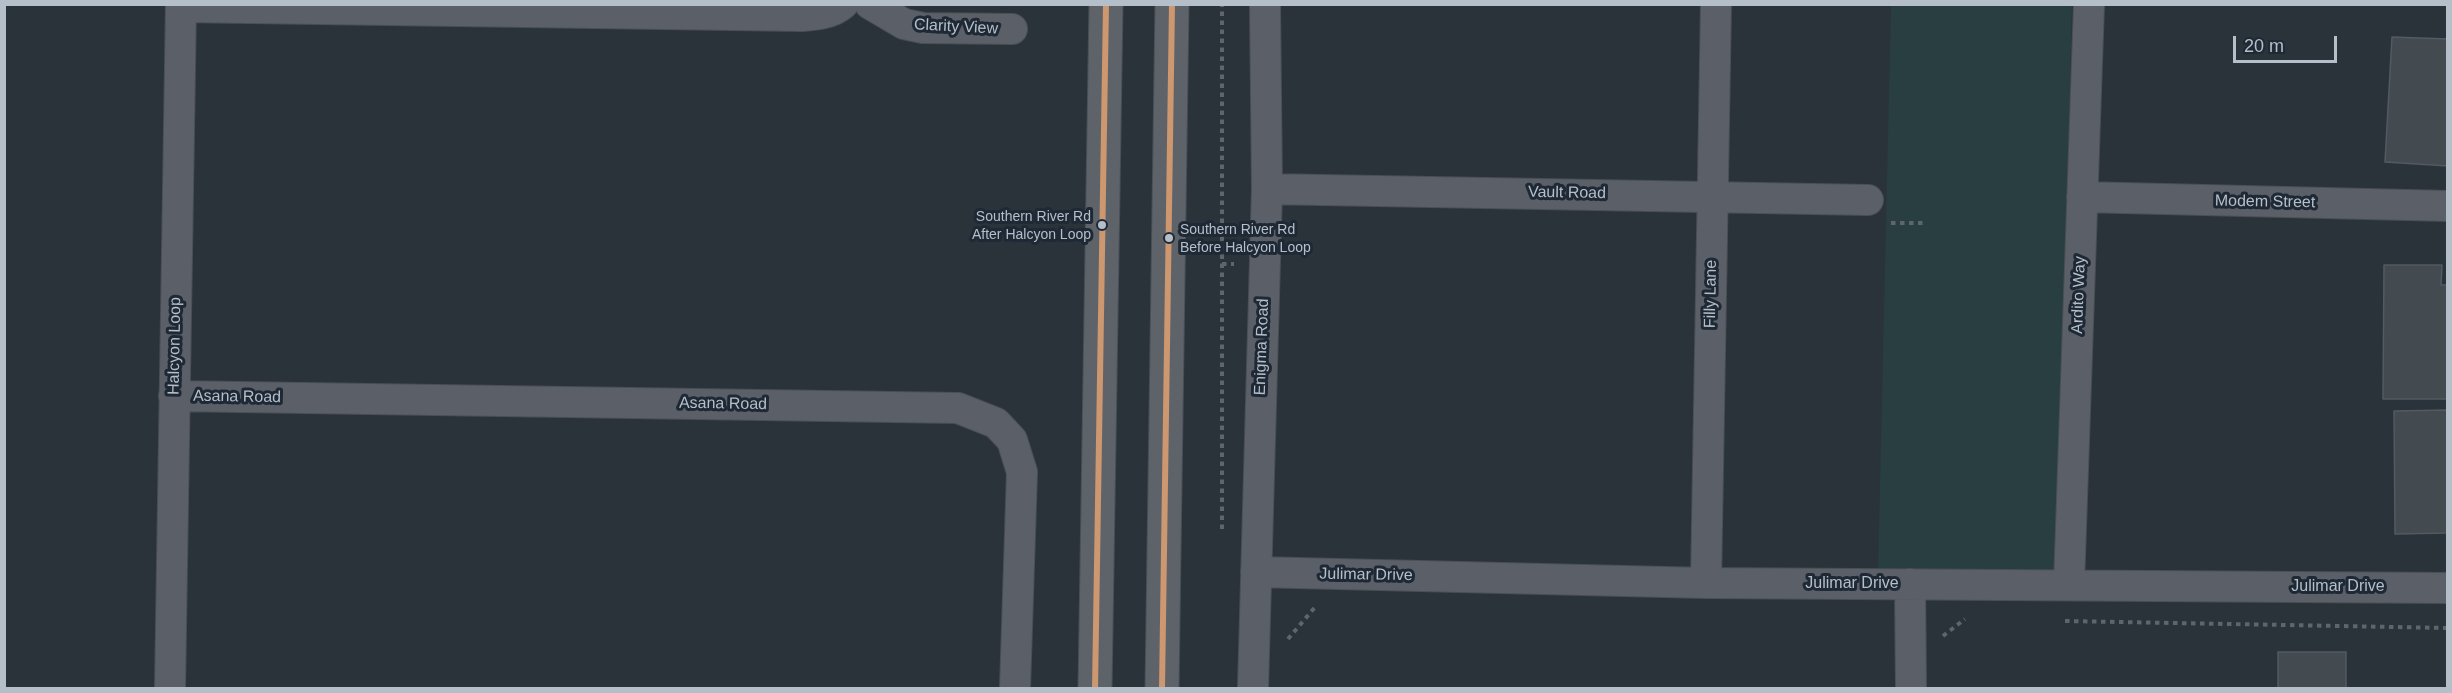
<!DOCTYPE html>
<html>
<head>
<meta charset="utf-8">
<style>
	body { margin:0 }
	#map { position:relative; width:2452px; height:693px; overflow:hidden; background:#2b333a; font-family:Helvetica,sans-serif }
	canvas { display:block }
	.frame { position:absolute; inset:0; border:6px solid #b5bfca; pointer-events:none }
	.scale { position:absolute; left:2233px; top:36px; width:104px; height:27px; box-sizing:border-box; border:3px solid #b5bfca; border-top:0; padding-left:8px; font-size:18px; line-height:21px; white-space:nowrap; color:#b5bfca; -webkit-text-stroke:4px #1e2935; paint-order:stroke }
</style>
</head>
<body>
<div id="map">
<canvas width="2452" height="693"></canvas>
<div class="frame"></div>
<div class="scale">20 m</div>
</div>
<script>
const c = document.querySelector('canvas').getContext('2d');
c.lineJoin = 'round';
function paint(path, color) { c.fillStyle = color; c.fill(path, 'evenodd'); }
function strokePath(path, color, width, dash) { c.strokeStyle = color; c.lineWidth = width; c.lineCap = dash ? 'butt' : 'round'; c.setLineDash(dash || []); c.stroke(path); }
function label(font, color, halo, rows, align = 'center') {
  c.font = font + ' Helvetica,sans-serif'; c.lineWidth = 6; c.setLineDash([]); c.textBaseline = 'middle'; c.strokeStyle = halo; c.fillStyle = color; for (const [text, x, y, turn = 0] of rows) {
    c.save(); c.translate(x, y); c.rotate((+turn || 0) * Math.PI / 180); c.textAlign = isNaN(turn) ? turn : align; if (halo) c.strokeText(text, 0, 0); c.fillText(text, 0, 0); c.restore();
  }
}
const green = new Path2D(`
	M1891,5H2072L2059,576L1878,572Z`);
const building = new Path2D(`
	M2392,37L2448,39V166L2385,162Z
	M2384,265H2442L2441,285H2448V399H2383Z
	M2448,410V533L2395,534L2394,411Z
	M2278,652H2346V688H2278Z`);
const path = new Path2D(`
	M1891,223H1924
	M1222,264H1234
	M1222,529V4
	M2065,621L2448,628
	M1943,636L1965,619
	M1288,639L1316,606`);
const minor = new Path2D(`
	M870,4L904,24L923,28L1012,29
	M181,7L801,16C815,15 832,14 843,4
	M1267,189L1868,200
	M2082,197L2448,206
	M174,396L958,408L996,423L1012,440L1022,472L1015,688
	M1256,572L1706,583L2448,588
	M1706,583L1716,4
	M1910,584L1911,688
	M2069,585L2089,4
	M170,688L181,4
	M1253,688L1267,189L1265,4`);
const primary = new Path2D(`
	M1095,688L1106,4
	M1162,688L1172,4`);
const bus1 = new Path2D(`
	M1095,688L1106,4
	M1162,688L1172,4`);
const markers = [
	[1102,225,5,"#b5bfca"],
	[1169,238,5,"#b5bfca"]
];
const busNames = [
	["Southern River Rd",1091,217],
	["After Halcyon Loop",1091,235],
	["Southern River Rd",1180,230,"left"],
	["Before Halcyon Loop",1180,248,"left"]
];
const streetNames = [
	["Clarity View",956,27,3],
	["Vault Road",1567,193,1],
	["Modem Street",2265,202,1],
	["Filly Lane",1711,294,-89],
	["Ardito Way",2079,295,-88],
	["Halcyon Loop",175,346,-89],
	["Enigma Road",1262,347,-88],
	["Asana Road",237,397,1],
	["Asana Road",723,404,1],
	["Julimar Drive",1366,575,1],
	["Julimar Drive",1852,584],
	["Julimar Drive",2338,587]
];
paint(green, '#283e40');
paint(building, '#434a50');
strokePath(building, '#535a61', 1.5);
strokePath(minor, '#494f54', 32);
strokePath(primary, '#494f57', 35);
strokePath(path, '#5e656b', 4, [4.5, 4.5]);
strokePath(minor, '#5b6068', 30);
strokePath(primary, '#5e6369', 33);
strokePath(bus1, '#cd976f', 6);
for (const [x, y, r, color] of markers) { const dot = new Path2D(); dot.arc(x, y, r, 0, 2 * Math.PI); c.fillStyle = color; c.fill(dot); strokePath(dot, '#1e2935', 2); }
label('14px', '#b5bfca', '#1e2935', busNames, 'right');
label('16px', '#b5bfca', '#1e2935', streetNames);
</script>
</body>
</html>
